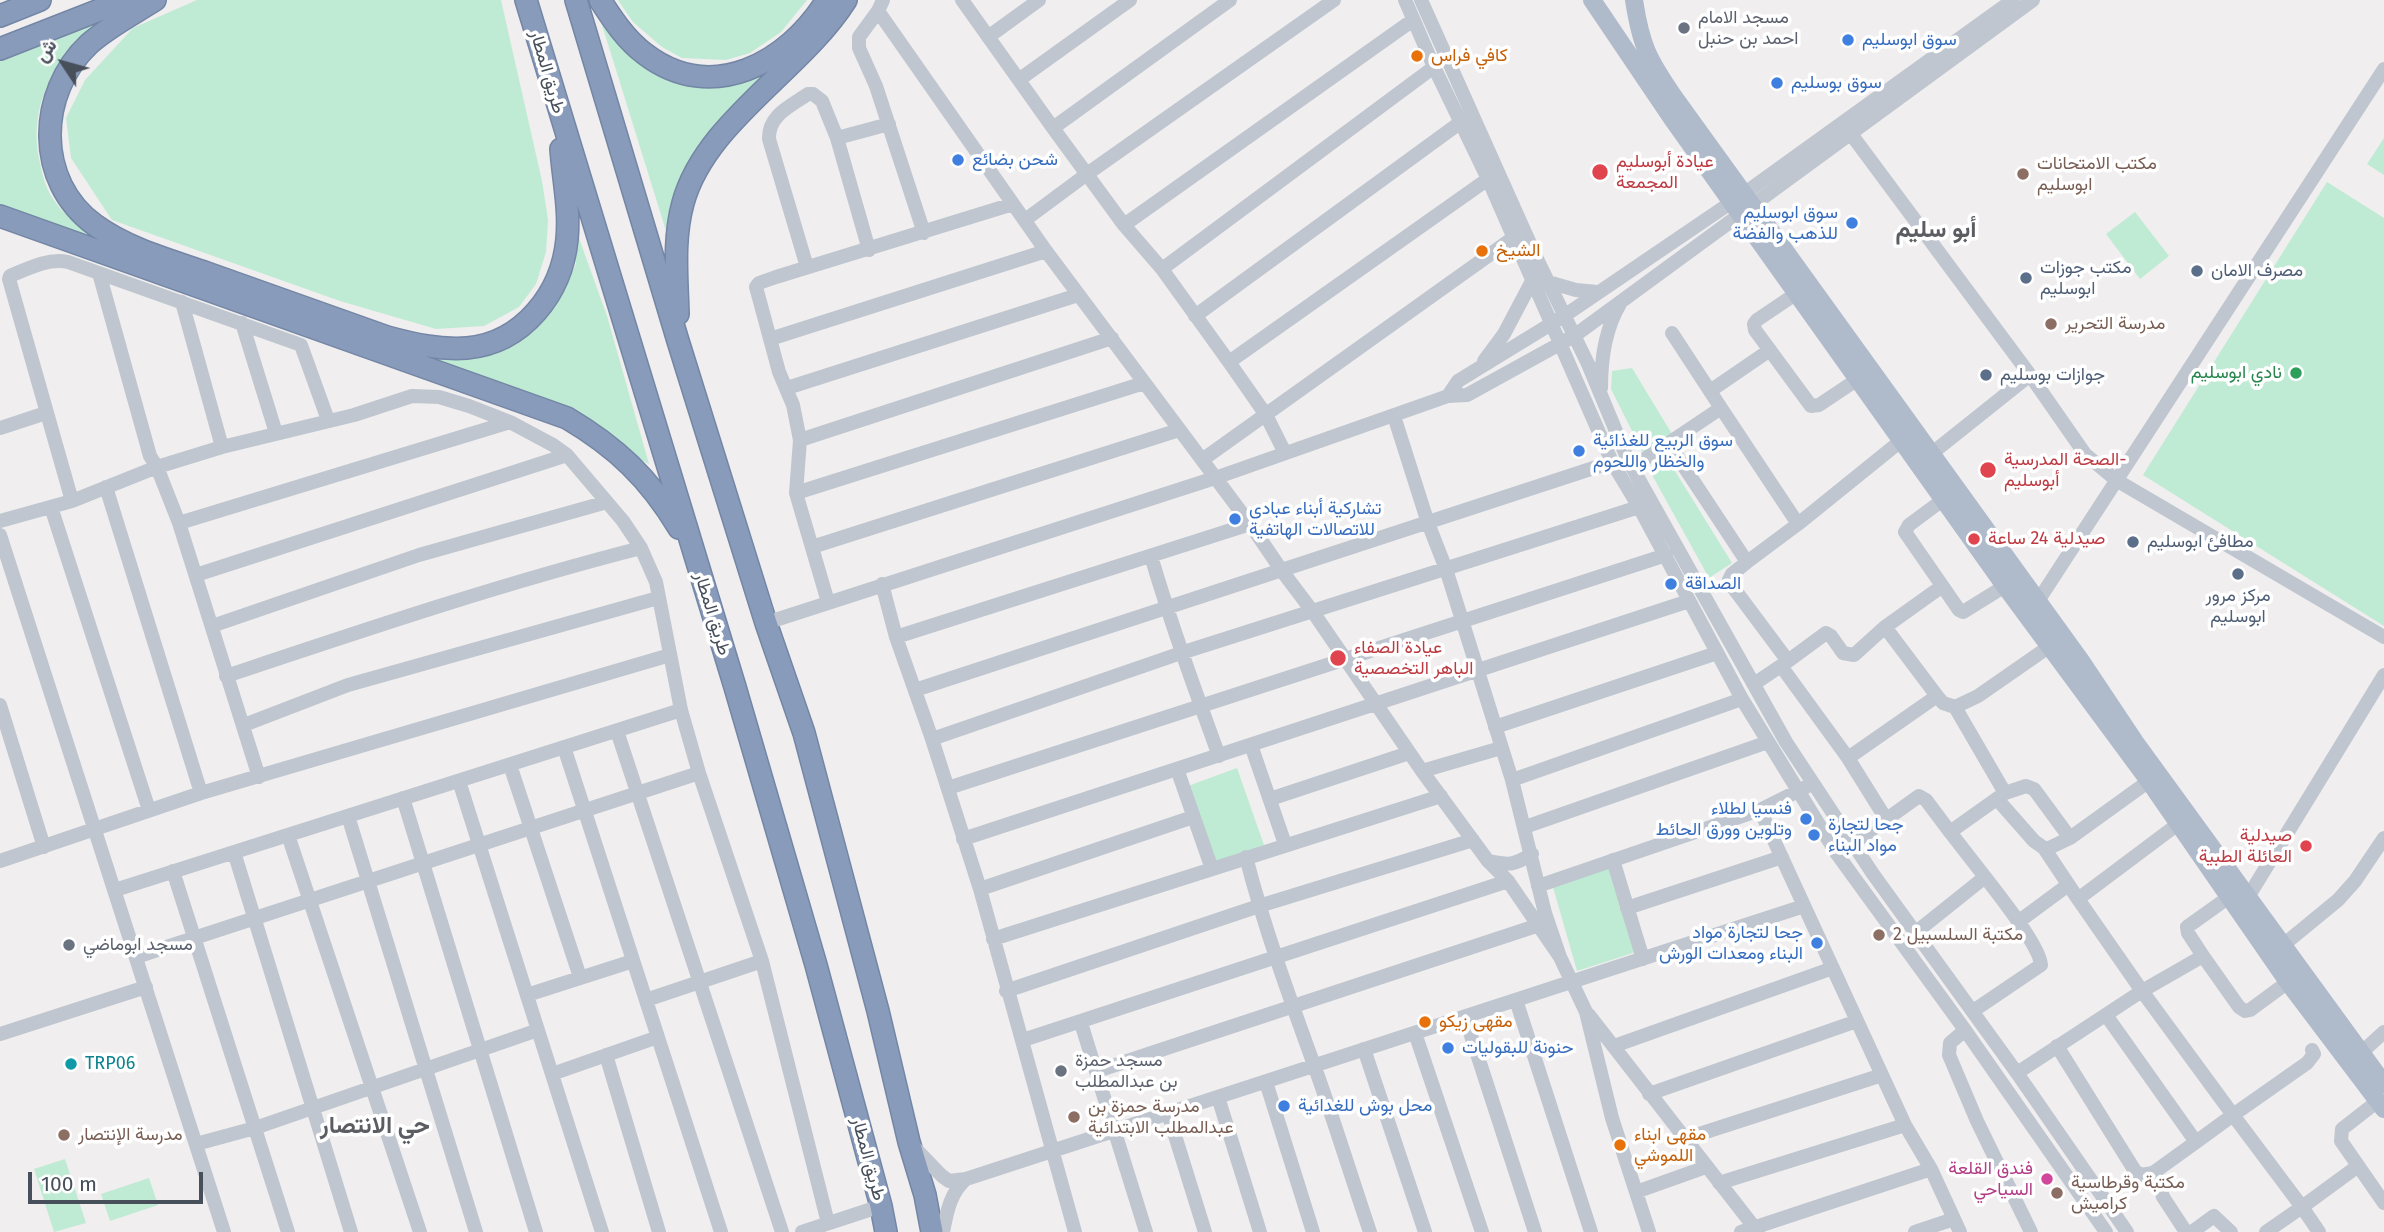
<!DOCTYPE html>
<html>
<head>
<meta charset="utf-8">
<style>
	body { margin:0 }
	#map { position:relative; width:2384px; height:1232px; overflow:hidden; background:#f0eeee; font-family:"Fira Sans",Vazirmatn,sans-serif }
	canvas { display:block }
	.north { position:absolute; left:28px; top:28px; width:70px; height:70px; -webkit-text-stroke:5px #fff; paint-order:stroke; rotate:306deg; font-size:19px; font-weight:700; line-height:28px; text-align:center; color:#474f5a }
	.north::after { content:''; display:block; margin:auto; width:24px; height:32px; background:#474f5a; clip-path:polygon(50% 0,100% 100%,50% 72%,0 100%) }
	.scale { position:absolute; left:28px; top:1172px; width:175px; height:32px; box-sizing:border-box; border:4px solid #474f5a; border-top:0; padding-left:9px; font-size:21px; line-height:24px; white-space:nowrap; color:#474f5a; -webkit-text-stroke:5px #fff; paint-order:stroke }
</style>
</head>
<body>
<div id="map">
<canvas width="2384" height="1232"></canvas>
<div class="north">ش</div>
<div class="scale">100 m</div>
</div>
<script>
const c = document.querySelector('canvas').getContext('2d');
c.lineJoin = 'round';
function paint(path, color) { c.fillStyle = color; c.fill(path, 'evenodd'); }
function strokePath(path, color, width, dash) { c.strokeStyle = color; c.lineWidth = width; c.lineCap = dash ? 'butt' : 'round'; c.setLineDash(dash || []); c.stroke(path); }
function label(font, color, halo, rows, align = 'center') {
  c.font = font + ' "Fira Sans",Vazirmatn,sans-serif'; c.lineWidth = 7; c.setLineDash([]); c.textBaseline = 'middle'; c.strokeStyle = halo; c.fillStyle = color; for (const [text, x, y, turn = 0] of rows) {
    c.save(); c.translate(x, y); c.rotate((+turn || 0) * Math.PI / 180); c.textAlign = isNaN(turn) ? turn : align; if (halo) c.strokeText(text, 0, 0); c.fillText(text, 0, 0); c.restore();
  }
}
const green = new Path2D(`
	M197,0H501L542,181L548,220L546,252L536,284L519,307L484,326L436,329L340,301L112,220L71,158L66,118L85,80L133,28Z
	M618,0H807L781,32L750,53L726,60L682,58L662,47L633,22Z
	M117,11C65,41 27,96 39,158C42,174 45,189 56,203C68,220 88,233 105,246L0,209V59Z
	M598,12L608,26L724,86L749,80L778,63L667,234Z
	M2384,138V175L2367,164Z
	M2327,182L2384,218V626L2143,475Z
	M2135,212L2169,256L2140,279L2106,234Z
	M575,227L607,316L649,464L406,350L521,337L552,309L576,264Z
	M1632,368L1672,434L1643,453L1611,389L1612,371Z
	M1670,463L1732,563L1709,578L1651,473Z
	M1237,768L1265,848L1216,866L1188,786Z
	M1609,866L1636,952L1577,971L1553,887Z
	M65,1159L86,1223L54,1232L34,1169Z
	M149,1178L158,1205L110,1221L101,1194Z`);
const minor = new Path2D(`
	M883,0L878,11L859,37V48L876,86L924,233
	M962,0L1053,128L1124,225L1162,269L1229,362L1266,415L1285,453
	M1405,0L1434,67L1488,179L1612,462L1639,507L1742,699L1837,854L1965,1030L2106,1232
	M1421,0L1537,259L1588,364L1628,460L1786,742L1873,874L2017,1073L2127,1232
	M878,11L1046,251L1250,524L1282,571L1313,612L1422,771L1488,861L1508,881L1560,957
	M988,37L1039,0
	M1020,79L1130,0
	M1053,128L1230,0
	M1851,134L2030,375L2085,454L2116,480L2384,637
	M837,138L889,124
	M1025,220L1087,174L1334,0
	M1124,225L1413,20
	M807,267L769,139C768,115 791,106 808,94H813L822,101L837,138L869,250
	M1162,269L1434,67
	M99,273L150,456L157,467L179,523L259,777
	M1548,282L1576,290L1597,292
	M1797,293L1757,320L1754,324L1755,330L1811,406L1819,405L1858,379
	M182,302L222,447
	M1195,316L1461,122
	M242,323L276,433
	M770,339L1046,251
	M1484,361L1504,334L1532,281
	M1229,362L1488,179
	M787,388L1078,295
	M1601,388C1601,359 1605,329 1620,304
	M1710,391L1770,350
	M1448,396L1458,381L1564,316L1745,193L2013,0
	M1394,416L1428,523L1446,569L1512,780L1545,913L1560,957L1586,1012L1612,1118L1649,1232
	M0,428L46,413
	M800,440L1112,338
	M1669,444L1747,562L1798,524L1721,408
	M1931,454L2030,375
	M1202,460L1513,238
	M1633,467L1721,408L1672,333
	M106,487L201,793
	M796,493L1144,383
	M1944,499L1909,525L1905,532L1959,610L1963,612L2005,586
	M72,501L9,279L10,276C29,268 48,258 68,262L301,345L328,420
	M51,507L149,810
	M0,521L72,501L157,467L222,447L354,415L412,396L439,397L469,406L510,422L553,445L567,455L623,521L641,548L656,582L681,710L699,773L762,961L828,1223
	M179,523L510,422
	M1798,524L1902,440
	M0,535L224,1232
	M812,547L1179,430
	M1151,556C1171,624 1195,690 1219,756
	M1747,562L1732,574L1729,580L1732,586L1788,661L1754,684
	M196,575L567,455
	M882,584L896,637L932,739L980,889L1075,1232
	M2038,601L2384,69
	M828,602L796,493L800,440L793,405L779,372L756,287L759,283L776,277L1013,204
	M766,623L1215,478L1448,396L1467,395L1574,336L2033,0
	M212,626L419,555L607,502
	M1885,627L1937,696L1943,703L1955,707L1978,696L2050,646
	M896,637L1250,524
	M1788,661L1826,633L1831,636L1843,653L1854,655L1885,627L1941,587
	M1781,666L1848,758L1937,696
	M226,676C364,630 500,584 641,548
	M915,690L1612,462
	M0,705L44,847
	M244,725L348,685L658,598
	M1495,727L1717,653
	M617,731L782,1232
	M932,739L1184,652L1639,507
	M1251,745L1285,844
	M564,747L721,1232
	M1848,758L1886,819
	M510,765L580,977
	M1177,769L1212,869
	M1422,771L1501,748
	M1512,780L1742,699
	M459,781L602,1232
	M948,788L1666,555
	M2005,793L2026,786L2034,789L2070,838L2149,781
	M403,798L536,1232
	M1270,799L1409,753
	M1997,799L2034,841L2044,848
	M1760,810L1905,1125L1931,1169L1960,1232
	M348,816L476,1232
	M1525,827L1768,742
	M288,835L420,1232
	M2070,838L2049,848H2044L2078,899L2178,824
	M963,839L1689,601
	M1852,844L1919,796L1926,800L1950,832L2005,793L1955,707
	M234,852L351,1232
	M1246,857C1264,927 1289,996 1314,1065C1334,1120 1351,1176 1370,1232
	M1613,860L1643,959
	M0,861L201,793L670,655
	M1488,861C1509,865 1513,866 1532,854
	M173,871L288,1232
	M1538,886L1760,810L1806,787
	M980,889L1193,817
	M115,890L681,710
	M2248,897L2384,675
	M1627,908L1782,857
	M2018,922L2068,885
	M1915,933L1985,877L1950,832
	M993,939L1441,796
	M2282,946L2338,900L2355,881L2384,838
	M2203,956L2239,1007L2245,1011L2250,1010L2288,982
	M136,957L699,773
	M1006,991L1259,906L1473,840
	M527,995L633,961
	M646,1000L762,961
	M1516,1000L1591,1232
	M1973,1011L2041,965C2040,946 1998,894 1985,877
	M1589,1015L1758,1232
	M1465,1017L1535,1232
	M1081,1023L1146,1232
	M1965,1030L1950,1043L1949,1055L1977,1121L2031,1232
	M1415,1033L1482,1232
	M0,1034L146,987
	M1023,1040L1508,881
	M1614,1046L1833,968
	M2057,1046L2135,1171L2141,1175L2153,1173L2196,1142L2106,1015
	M1364,1049L1425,1232
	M2361,1053L2384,1032
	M606,1055L659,1232
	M1097,1071L1539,925
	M2017,1073L2142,991L2078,899
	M552,1074L658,1037
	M1266,1082L1313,1232
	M1649,1094L1857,1021
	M1218,1097L1260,1232
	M2378,1101L2342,1129L2341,1141L2384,1203
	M1168,1113L1205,1232
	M1684,1139L1882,1075
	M2196,1142L2233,1115L2142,991L2203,956L2188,933L2187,927L2229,897
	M196,1144L255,1128L538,1030
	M914,1147L942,1176L949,1181L966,1179L1804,906
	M2153,1173L2158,1180L2163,1197L2186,1232
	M1719,1183L1905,1125
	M1636,1192L1706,1167
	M802,1232L881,1206
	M943,1232C947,1212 950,1193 966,1179
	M1741,1232L1931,1169
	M1915,1232L1954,1219
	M2192,1232L2214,1216L2231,1232
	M2266,1232L2302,1207L2233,1115L2307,1063L2314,1054L2312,1050
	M2319,1232L2302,1207L2358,1166`);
const major = new Path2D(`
	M1592,0L1671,117L2005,586L2149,781L2288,982L2384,1109
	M1634,0C1641,46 1648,59 1674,97L2081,661L2135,742L2384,1084`);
const highway = new Path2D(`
	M155,0C133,14 108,27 89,44C37,93 35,182 95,225C128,249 170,260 207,273C267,294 327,316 387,337C413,344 439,350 467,348C523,343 562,293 567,239C570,209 563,178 561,149
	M526,0L735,687L816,965L881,1206L886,1232
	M576,0L678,341L766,623L804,733L878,1011L909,1142L925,1195L932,1232
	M600,0C613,20 626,40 645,54C712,105 788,63 827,0
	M0,16L40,0
	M0,49L125,0
	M0,216L567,418C616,447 649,478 679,528
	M678,314C677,277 673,239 683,203C705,122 801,71 846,0`);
const markers = [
	[1684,28,7,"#6b7280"],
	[1848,40,7,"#3f7fe0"],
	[1417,56,7,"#e8710a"],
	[1777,83,7,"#3f7fe0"],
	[958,160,7,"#3f7fe0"],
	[1600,172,9,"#e0444e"],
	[2023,174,7,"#8d6e63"],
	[1852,223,7,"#3f7fe0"],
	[1482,251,7,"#e8710a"],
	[2197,271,7,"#5c6f8a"],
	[2026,278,7,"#5c6f8a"],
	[2051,324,7,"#8d6e63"],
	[2296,373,7,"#2e9e5b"],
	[1986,375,7,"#5c6f8a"],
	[1579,451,7,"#3f7fe0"],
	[1988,470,9,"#e0444e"],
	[1235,519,7,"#3f7fe0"],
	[1974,539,7,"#e0444e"],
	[2133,542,7,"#5c6f8a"],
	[2238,574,7,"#5c6f8a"],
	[1671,584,7,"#3f7fe0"],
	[1338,658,9,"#e0444e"],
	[1806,819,7,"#3f7fe0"],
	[1814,835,7,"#3f7fe0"],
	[2306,846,7,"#e0444e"],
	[1879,935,7,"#8d6e63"],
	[1817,943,7,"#3f7fe0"],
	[69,945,7,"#6b7280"],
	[1425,1022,7,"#e8710a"],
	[1448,1048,7,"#3f7fe0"],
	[71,1064,7,"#0f9aa8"],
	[1061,1071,7,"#6b7280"],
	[1284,1106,7,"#3f7fe0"],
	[1074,1117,7,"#8d6e63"],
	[64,1135,7,"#8d6e63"],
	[1620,1145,7,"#e8710a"],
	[2047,1179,7,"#d1479c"],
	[2057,1193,7,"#8d6e63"]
];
const worshipNames = [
	["مسجد الامام",1698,18],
	["احمد بن حنبل",1698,39],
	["مسجد ابوماضي",83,945],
	["مسجد حمزة",1075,1061],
	["بن عبدالمطلب",1075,1082]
];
const shopNames = [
	["سوق ابوسليم",1862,40],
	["سوق بوسليم",1791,83],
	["شحن بضائع",972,160],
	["سوق ابوسليم",1838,213,"right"],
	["للذهب والفضة",1838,234,"right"],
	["سوق الربيع للغذائية",1593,441],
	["والخظار واللحوم",1593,462],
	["تشاركية أبناء عبادي",1249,509],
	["للاتصالات الهاتفية",1249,530],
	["الصداقة",1685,584],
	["فنسيا لطلاء",1792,809,"right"],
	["وتلوين وورق الحائط",1792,830,"right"],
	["جحا لتجارة",1828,825],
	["مواد البناء",1828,846],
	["جحا لتجارة مواد",1803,933,"right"],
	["البناء ومعدات الورش",1803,954,"right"],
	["حنونة للبقوليات",1462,1048],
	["محل بوش للغدائية",1298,1106]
];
const foodNames = [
	["كافي فراس",1431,56],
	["الشيخ",1496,251],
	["مقهى زيكو",1439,1022],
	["مقهى ابناء",1634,1135],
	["اللموشي",1634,1156]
];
const streetNames = [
	["طريق المطار",547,72,74],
	["طريق المطار",712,614,73],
	["طريق المطار",868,1159,75]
];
const healthNames = [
	["عيادة أبوسليم",1616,162],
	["المجمعة",1616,183],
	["الصحة المدرسية-",2004,460],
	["أبوسليم",2004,481],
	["صيدلية 24 ساعة",1988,539],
	["عيادة الصفاء",1354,648],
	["الباهر التخصصية",1354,669],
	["صيدلية",2292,836,"right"],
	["العائلة الطبية",2292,857,"right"]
];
const educationNames = [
	["مكتب الامتحانات",2037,164],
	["ابوسليم",2037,185],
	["مدرسة التحرير",2065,324],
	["مكتبة السلسبيل 2",1893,935],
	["مدرسة حمزة بن",1088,1107],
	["عبدالمطلب الابتدائية",1088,1128],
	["مدرسة الإنتصار",78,1135],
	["مكتبة وقرطاسية",2071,1183],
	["كراميش",2071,1204]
];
const serviceNames = [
	["مكتب جوزات",2040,268],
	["ابوسليم",2040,289],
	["مصرف الامان",2211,271],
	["جوازات بوسليم",2000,375],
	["مطافئ ابوسليم",2147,542],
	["مركز مرور",2238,596,"center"],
	["ابوسليم",2238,617,"center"]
];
const leisureNames = [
	["نادي ابوسليم",2282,373]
];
const cultureNames = [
	["TRP06",85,1064]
];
const hotelNames = [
	["فندق القلعة",2033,1169],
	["السياحي",2033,1190]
];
const districtNames = [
	["أبو سليم",1936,230],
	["حي الانتصار",375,1126]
];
paint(green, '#bfebd5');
strokePath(highway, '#7486a5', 24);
strokePath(minor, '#bfc6cf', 14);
strokePath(major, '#afbacb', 18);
strokePath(highway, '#899bba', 21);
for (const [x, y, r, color] of markers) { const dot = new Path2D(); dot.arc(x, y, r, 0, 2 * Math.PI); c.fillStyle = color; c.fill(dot); strokePath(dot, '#fff', 2.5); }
label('18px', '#5b616d', '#fff', worshipNames, 'left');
label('18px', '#366cbe', '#fff', shopNames, 'left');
label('18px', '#c56008', '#fff', foodNames, 'left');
label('18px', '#474f5a', '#fff', streetNames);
label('18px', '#be3a42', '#fff', healthNames, 'left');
label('18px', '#785e54', '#fff', educationNames, 'left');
label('18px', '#4e5e75', '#fff', serviceNames, 'left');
label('18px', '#27864d', '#fff', leisureNames, 'right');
label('18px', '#0d838f', '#fff', cultureNames, 'left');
label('18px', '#b23c85', '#fff', hotelNames, 'right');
label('bold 24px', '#5b5d62', '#fff', districtNames);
</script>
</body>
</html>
